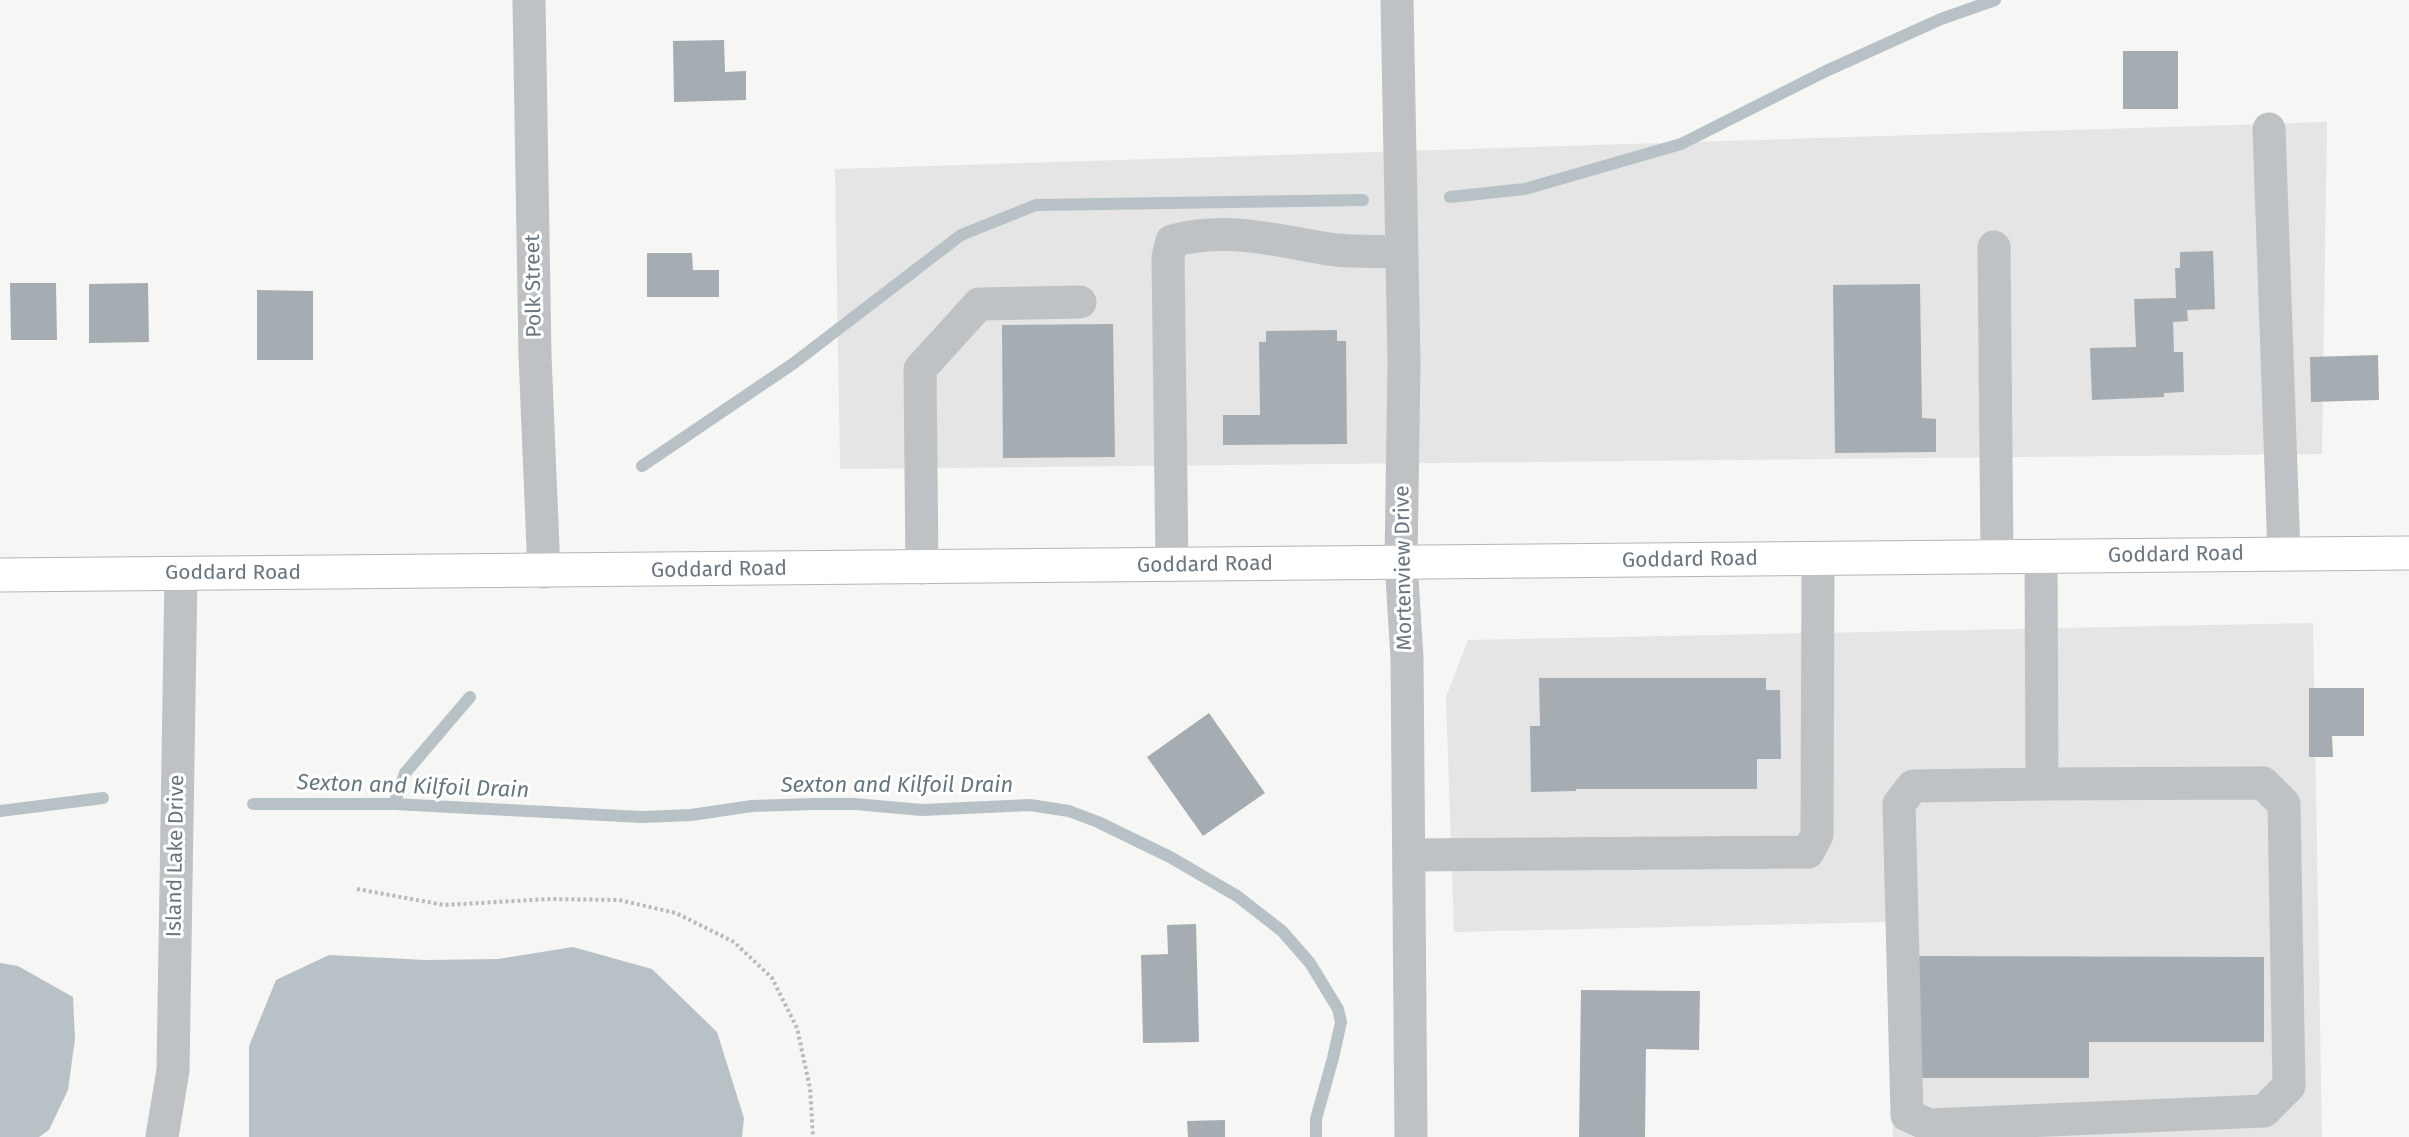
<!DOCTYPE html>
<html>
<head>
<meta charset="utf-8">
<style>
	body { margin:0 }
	canvas { display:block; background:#f6f6f4 }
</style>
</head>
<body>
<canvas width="2409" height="1137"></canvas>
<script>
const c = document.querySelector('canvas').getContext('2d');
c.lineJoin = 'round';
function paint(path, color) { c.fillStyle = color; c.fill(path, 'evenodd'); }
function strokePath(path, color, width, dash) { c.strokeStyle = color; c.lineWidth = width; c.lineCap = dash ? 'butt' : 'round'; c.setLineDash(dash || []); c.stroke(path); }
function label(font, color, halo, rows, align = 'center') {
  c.font = font + ' "Fira Sans",sans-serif'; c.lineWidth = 6; c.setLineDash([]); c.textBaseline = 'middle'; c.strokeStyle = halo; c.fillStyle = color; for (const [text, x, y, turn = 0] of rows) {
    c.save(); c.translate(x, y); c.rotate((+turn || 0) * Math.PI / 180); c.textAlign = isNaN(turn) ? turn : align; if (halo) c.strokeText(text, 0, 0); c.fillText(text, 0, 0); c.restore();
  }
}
const built = new Path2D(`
	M2327,122L2322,454L840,469L835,169Z
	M2313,623L2322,1137H1893L1886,922L1454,932L1446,697L1468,640Z`);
const water = new Path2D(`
	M573,947L652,969L717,1032L744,1118L742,1137H249V1046L276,980L329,955L426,960L498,959Z
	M0,963L18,966L73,997L75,1039L68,1090L49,1130L39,1137H0Z`);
const stream = new Path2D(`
	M1450,197L1525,189L1681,144L1826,71L1941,19L1995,0
	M642,466L794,363L961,235L1036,205L1363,200
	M253,804H394L642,817L691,815L752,806L813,804H855L922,810L1030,805L1069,811L1098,822L1170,857L1237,896L1282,931L1310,963L1338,1009L1341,1022L1333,1058L1316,1119V1137
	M394,804L405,773L470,697
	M0,811L103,798`);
const building = new Path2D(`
	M724,40L725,72L746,71V100L674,102L673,41Z
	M2123,51H2178V109H2123Z
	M2213,251L2215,309L2187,310L2188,321L2173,322L2174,352H2183L2184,392L2164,393V397L2092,400L2090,348L2136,347L2134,299L2176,298L2175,268H2180V252Z
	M647,253H692L693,270H719V297H647Z
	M10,283H56L57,340H11Z
	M148,283L149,342L89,343V284Z
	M1920,284L1922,418L1936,419V452L1835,453L1833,285Z
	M257,290L313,291V360H257Z
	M1113,324L1115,457L1003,458L1002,325Z
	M1337,330V341H1346L1347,444L1223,445V415H1260L1259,342H1266V331Z
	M2378,355L2379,400L2311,402L2310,357Z
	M1539,678H1766V690H1780L1781,759H1757V789H1576V791L1531,792L1530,726H1540Z
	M2309,688H2364V736H2332L2333,757H2309Z
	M1209,713L1265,793L1203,836L1147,757Z
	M1196,924L1199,1042L1143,1043L1141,955L1168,954L1167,925Z
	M1918,956L2264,957V1042H2089V1078H1917Z
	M1581,990L1700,991L1699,1050L1646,1049L1645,1137H1579Z
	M1225,1120V1137H1188L1187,1121Z`);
const path = new Path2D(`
	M357,889L444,905L550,899L619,900L676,913L734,942L772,978L797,1028L810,1088L813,1137`);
const minor = new Path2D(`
	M529,0L535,355L544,572
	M1397,0L1404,362L1401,562L1407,658L1411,1137
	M2269,129L2284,554
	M1994,247L1997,557
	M2041,557L2042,784L1913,786L1899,804L1907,1115L1929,1125L2264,1111L2289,1086L2284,804L2263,783L2042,784
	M1172,565L1168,257L1172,241C1228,225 1281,242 1336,250C1357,252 1379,251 1401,252
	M922,568L920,369L979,304L1080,302
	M1409,855L1808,852L1817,835L1818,559
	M162,1137L173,1070L181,574`);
const major = new Path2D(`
	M0,575L2409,553`);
const streetNames = [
	["Polk Street",534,286,-91],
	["Goddard Road",2176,555,-1],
	["Goddard Road",1690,560,-1],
	["Goddard Road",1205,565,-1],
	["Mortenview Drive",1404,568,-91],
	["Goddard Road",719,570,-1],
	["Goddard Road",233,573],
	["Island Lake Drive",176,856,-89]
];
const waterNames = [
	["Sexton and Kilfoil Drain",897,786],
	["Sexton and Kilfoil Drain",413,787,2]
];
paint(built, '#e4e5e4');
paint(water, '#b8c2c6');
strokePath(stream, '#b8c2c6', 12);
paint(building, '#a6adb2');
strokePath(major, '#b2b6b9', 35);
strokePath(path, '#b8bbbd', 4, [3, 3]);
strokePath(minor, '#bec2c5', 33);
strokePath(major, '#fff', 33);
label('21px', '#697681', '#fff', streetNames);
label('italic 22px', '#65777e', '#fff', waterNames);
</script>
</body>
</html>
